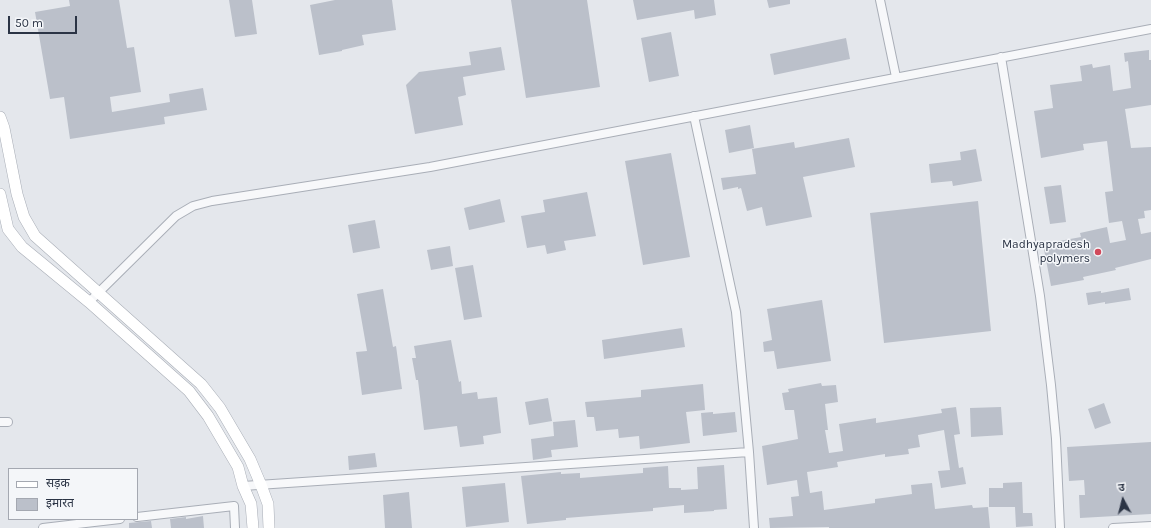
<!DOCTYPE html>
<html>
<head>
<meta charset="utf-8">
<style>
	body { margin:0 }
	#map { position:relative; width:1151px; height:528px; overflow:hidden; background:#e4e7ec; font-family:Karla,"Noto Sans Devanagari",sans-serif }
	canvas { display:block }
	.legend { position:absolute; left:8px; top:468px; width:130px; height:52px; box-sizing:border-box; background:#f4f6f9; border:1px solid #a4a8b1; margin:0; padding:5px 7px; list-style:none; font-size:12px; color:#2b3445 }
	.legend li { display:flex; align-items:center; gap:8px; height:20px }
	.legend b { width:20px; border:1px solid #a4a8b1 }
	.north { position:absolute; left:1103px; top:480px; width:40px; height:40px; -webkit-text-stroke:3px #f4f6f9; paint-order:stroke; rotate:353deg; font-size:11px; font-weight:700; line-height:16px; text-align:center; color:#2b3445 }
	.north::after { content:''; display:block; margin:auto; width:14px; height:18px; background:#2b3445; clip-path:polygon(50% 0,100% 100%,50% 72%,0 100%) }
	.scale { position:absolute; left:8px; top:16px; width:69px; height:18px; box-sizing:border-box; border:2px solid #2b3445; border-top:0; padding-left:5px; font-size:12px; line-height:14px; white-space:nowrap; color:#2b3445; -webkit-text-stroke:3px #f4f6f9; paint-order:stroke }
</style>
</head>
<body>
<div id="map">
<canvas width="1151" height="528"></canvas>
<ul class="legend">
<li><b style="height:5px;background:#fff"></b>सड़क</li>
<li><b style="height:11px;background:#bbc0ca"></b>इमारत</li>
</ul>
<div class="north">उ</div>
<div class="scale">50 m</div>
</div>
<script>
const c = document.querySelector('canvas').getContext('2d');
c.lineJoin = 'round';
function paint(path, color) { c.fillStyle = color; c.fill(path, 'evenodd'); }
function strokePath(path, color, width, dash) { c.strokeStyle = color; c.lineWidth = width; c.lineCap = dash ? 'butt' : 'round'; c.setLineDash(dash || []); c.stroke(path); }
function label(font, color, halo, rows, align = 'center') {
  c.font = font + ' Karla,sans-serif'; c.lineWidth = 3; c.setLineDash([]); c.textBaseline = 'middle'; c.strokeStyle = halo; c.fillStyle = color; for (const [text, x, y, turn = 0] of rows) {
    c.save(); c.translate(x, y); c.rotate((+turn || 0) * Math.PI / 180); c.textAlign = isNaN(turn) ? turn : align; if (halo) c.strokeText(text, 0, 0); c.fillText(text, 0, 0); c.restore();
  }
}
const building = new Path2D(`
	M69,0H119L127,48L134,47L141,92L110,97L112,112L170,102L169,94L203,88L207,110L164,117L165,124L70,139L64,97L50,99L35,12L70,6Z
	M229,0H252L257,34L235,37Z
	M335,0H392L396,30L362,35L364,45L342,50V51L319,55L310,5Z
	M511,0H587L600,87L526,98Z
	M633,0H714L716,15L695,19L694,10L637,20Z
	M767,0H790V4L769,8Z
	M671,32L679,76L649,82L641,38Z
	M846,38L850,59L774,75L770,54Z
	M501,47L505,70L463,77L466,95L458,97L463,125L415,134L406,85L419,72L471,65L469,52Z
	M1149,50V60H1151V105L1125,109L1131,148L1151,147V210L1144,211L1145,218L1138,219L1141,234L1151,232V259L1115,268L1116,270L1083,277L1084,280L1051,286L1043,244L1081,237L1080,233L1107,227L1110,243L1126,240L1122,221L1109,223L1105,192L1113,191L1107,141L1083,144L1084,150L1041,158L1034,111L1053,108L1050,85L1082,81L1080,66L1092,64L1093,68L1110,65L1113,91L1131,88L1128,61L1125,62L1124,53Z
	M750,125L754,148L729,153L725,130Z
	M849,138L855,167L803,177L812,217L766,226L762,207L747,211L741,188L738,189V187L723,190L721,178L756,174L752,149L794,142L795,148Z
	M976,149L982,181L953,186L952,181L931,183L929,164L961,160L960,152Z
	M671,153L690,257L643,265L625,161Z
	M1061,185L1066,222L1050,224L1044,187Z
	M587,192L596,236L564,241L566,250L547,254L545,245L527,248L521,216L545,212L543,200Z
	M500,199L505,222L469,230L464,208Z
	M978,201L991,331L884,343L870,213Z
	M375,220L380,248L353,253L348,225Z
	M450,246L453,266L431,270L427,250Z
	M473,265L482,317L464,320L455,268Z
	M1129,288L1131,300L1105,304V302L1088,305L1086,293L1101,291V293Z
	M383,289L393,347L396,346L402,389L362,395L356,352L367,351L357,294Z
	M822,300L831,361L777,369L774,351L764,352L763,342L772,340L767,309Z
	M682,328L685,347L604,359L602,340Z
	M451,340L459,382L461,381L462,394L477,392L478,399L497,397L501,433L483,436L484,444L460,447L457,426L424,430L418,380H416L412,358H416L414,346Z
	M821,383L822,386L836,385L838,402L825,404L828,430H825L829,453L843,451L839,424L876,418V423L942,413L941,409L956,407L960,434L954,435L959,468L963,467L966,484L941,488L938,471L950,470L944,430L918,435L920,447L908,449L909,454L885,457V454L837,462L838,467L807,472L810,493L822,491L824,510L875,503V499L912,494L911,485L932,483L935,509L972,505L973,508L988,507L990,528H829V527L770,528L769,518L793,516L791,497L799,496L797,480L767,485L762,446L798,439L794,410H785L782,393L789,392L788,389Z
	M703,384L705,410L686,412L690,443L640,449L639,436L619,438L618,429L596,431L594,417H587L585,402L641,397V390Z
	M548,398L552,421L529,425L525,402Z
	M1104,403L1111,423L1095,429L1088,409Z
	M1001,407L1003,435L971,437L970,408Z
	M713,412V414L735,412L737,432L703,436L701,413Z
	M575,420L578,447L551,450L552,457L533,460L531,439L554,436L553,422Z
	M1151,442V514L1080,518L1079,495H1085L1084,480L1069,481L1067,447Z
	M375,453L377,467L349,470L348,456Z
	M724,465L727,509L714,510V511L684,513V505L653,508V511L566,518V520L527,524L521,476L561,472V474L580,473V478L643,473V468L668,466L669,488H681V490L698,489L697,467Z
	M1022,482L1023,513H1032L1033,526L1016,527L1015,507H989V488H1003V483Z
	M505,483L509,522L466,527L462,487Z
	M409,492L412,528H385L383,495Z
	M203,516L204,528H171L170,519L186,517V519Z
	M151,521L152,528H129V523Z`);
const street = new Path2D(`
	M880,0L896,77
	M1001,57L1040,296L1051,385L1056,439L1060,528
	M694,116L736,312L749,452L754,528
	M89,302L176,216L193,206L212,201L430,167L1151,29
	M0,422H8
	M243,486L749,452
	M137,517L234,506L235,528
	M43,528L120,519
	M1113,528L1151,526`);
const secondary = new Path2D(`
	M0,117L4,128L17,194L24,217L35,236L201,384L220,408L250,459L261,485L268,504L269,528
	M0,194L8,229L22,247L89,302L189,391L208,416L238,467L243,486L251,504L253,528`);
const markers = [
	[1098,252,4,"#d1495b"]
];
const poiNames = [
	["Madhyapradesh",1090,245],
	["polymers",1090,259]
];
paint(building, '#bbc0ca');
strokePath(street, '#a9aeb7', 10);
strokePath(secondary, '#a9aeb7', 12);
strokePath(street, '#f7f8fa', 8);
strokePath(secondary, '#fff', 11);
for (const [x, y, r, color] of markers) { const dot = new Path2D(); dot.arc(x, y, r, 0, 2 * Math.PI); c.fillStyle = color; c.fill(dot); strokePath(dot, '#f4f6f9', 1.5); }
label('12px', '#2b3445', '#f4f6f9', poiNames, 'right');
</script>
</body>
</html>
